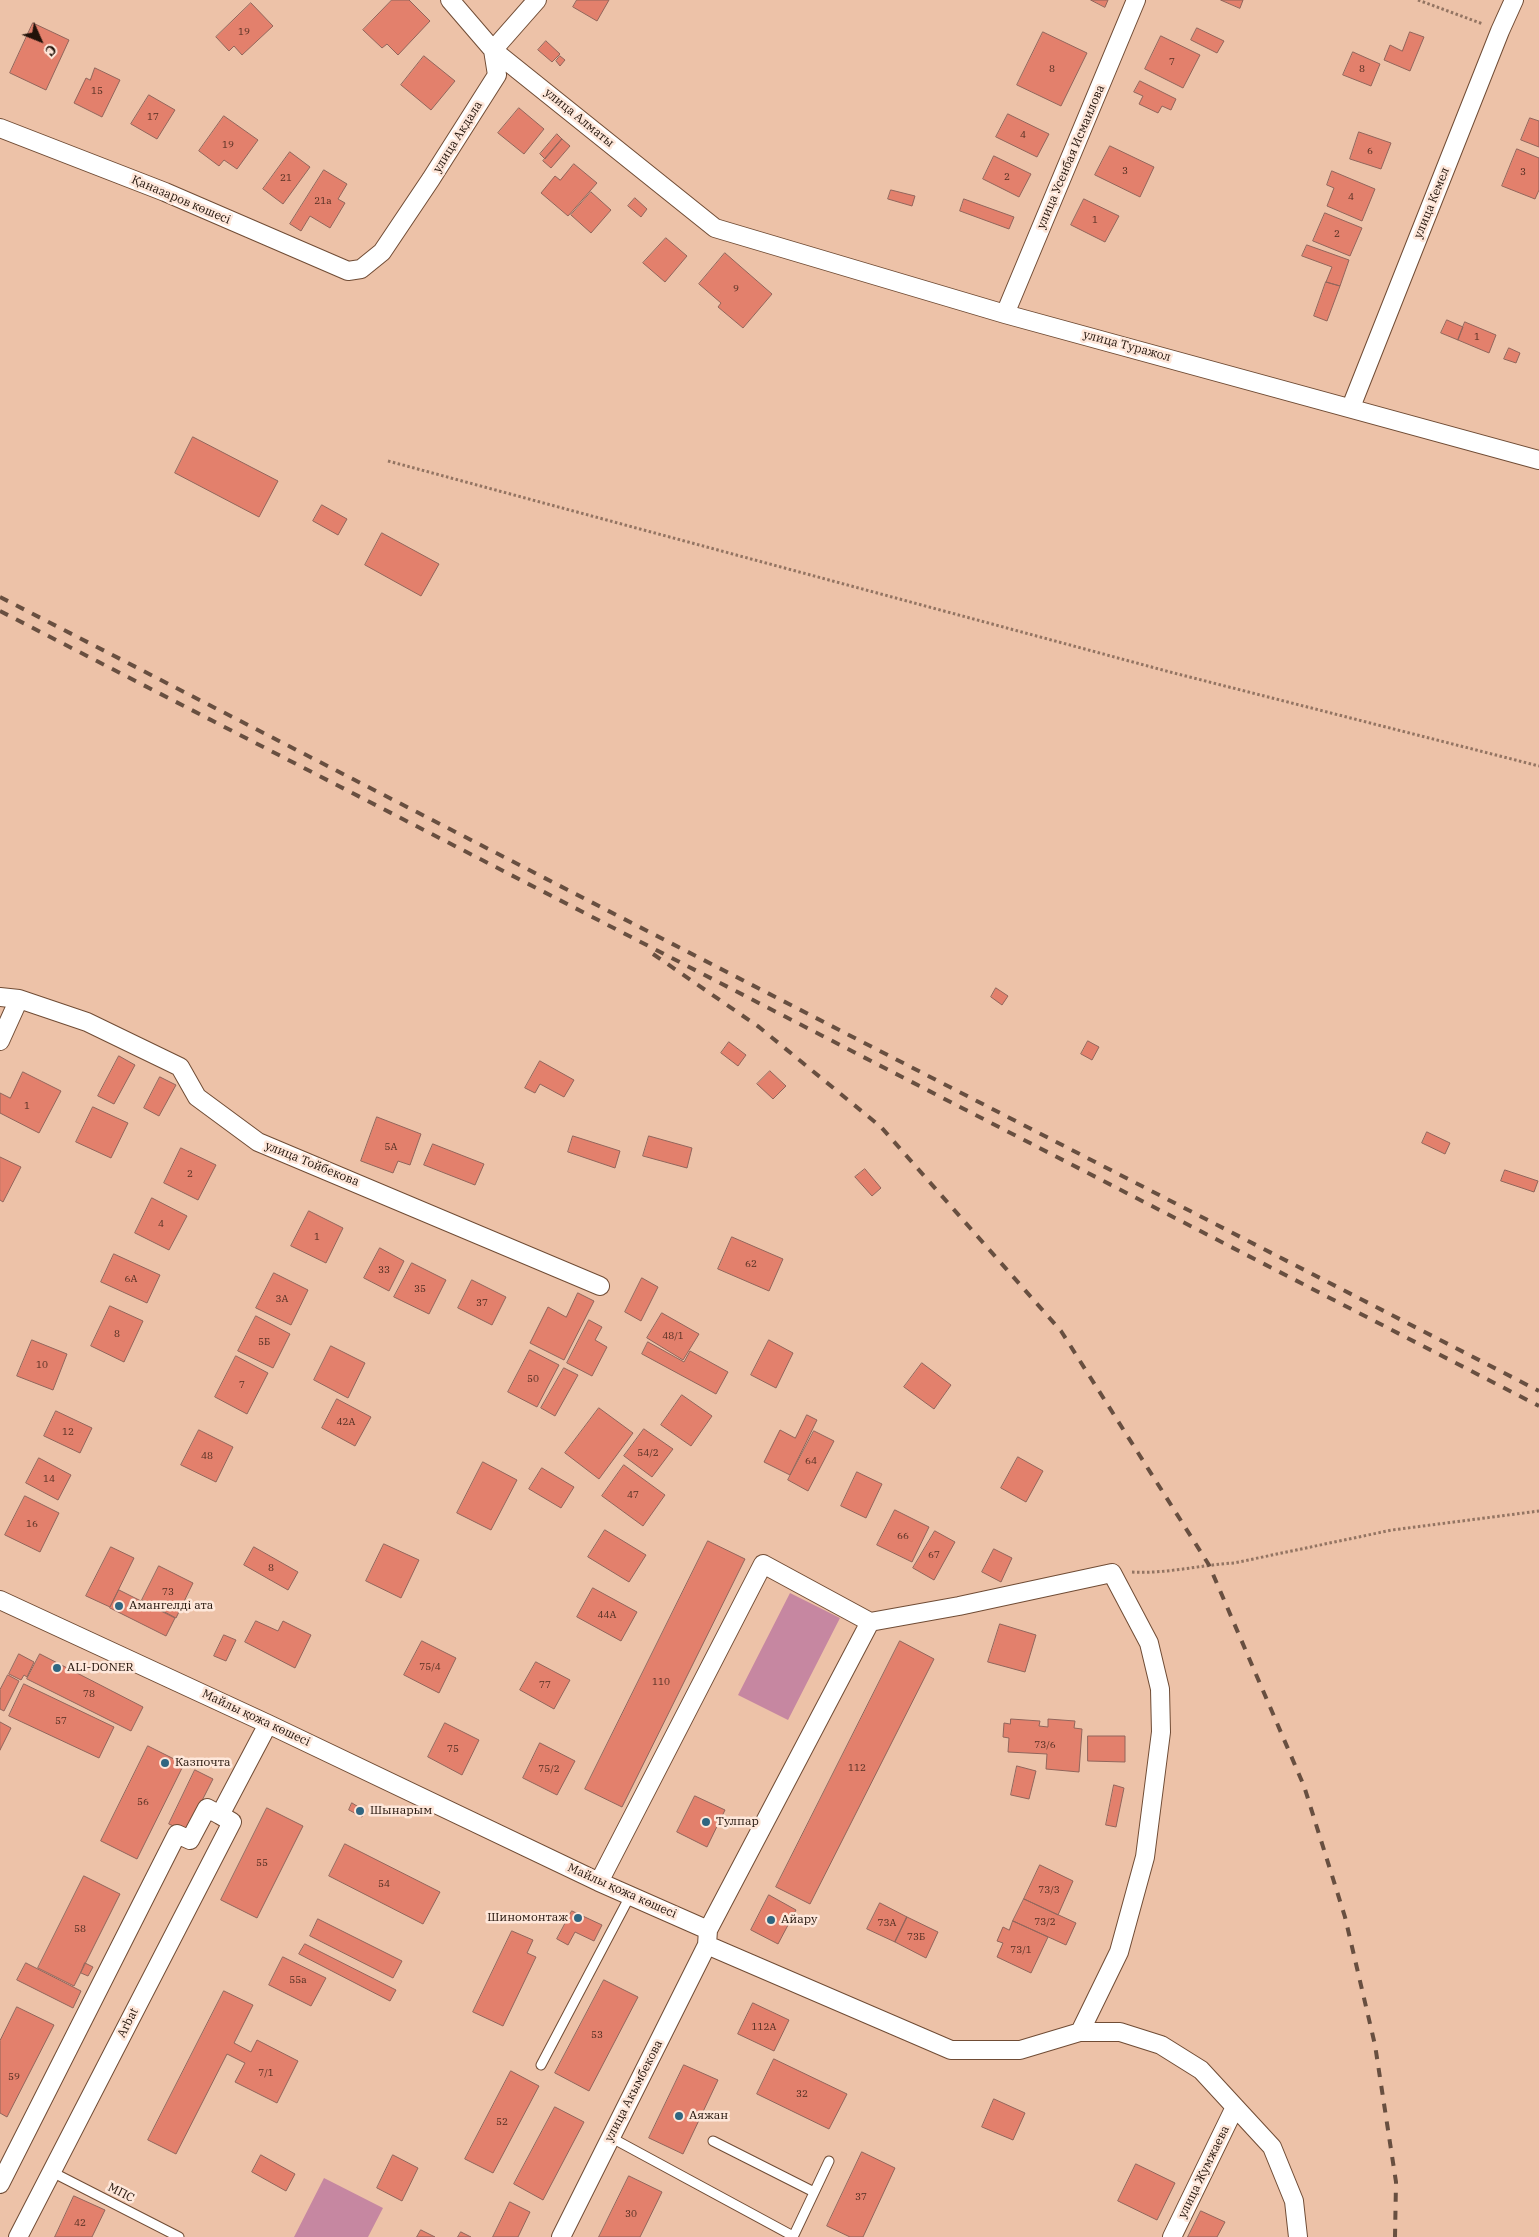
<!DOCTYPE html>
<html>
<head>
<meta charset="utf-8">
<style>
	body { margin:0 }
	#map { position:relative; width:1539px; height:2237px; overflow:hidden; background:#edc2a8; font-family:"IBM Plex Serif",serif }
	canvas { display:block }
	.north { position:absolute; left:15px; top:15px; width:50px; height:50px; -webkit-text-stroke:4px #fee7da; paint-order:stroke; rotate:134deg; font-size:14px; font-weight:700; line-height:20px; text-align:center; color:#211209 }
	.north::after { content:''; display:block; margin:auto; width:18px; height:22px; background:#211209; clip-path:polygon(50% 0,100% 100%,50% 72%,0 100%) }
</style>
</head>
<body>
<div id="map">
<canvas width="1539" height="2237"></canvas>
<div class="north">С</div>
</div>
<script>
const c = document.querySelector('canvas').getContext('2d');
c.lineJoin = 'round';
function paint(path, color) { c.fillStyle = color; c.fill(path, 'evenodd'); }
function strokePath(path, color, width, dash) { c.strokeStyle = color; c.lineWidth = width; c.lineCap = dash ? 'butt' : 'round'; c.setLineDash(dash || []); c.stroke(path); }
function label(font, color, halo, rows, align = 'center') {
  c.font = font + ' "IBM Plex Serif",serif'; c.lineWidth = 5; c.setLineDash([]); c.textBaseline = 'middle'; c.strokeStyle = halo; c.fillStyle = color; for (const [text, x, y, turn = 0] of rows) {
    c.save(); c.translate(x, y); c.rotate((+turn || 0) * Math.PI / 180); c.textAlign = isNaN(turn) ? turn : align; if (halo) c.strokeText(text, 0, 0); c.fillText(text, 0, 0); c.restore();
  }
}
const green = new Path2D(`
	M790,1593L840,1618L788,1720L738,1695Z
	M324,2178L383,2208L368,2237H294Z`);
const building = new Path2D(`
	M392,0H409L430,21L398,55L387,44L382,48L363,30Z
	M577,0H609L597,21L573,7Z
	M1091,0H1108L1105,7Z
	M1221,0H1243L1240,8Z
	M251,3L273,26L242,55L234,46L229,51L216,37Z
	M33,23L69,40L46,90L10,73Z
	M1197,28L1224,41L1217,53L1191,40Z
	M1043,32L1087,53L1061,106L1017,85Z
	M1410,32L1424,37L1410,71L1384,60L1390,45L1402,51Z
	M1161,36L1200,55L1183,88L1145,69Z
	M546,41L560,54L552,62L538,50Z
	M1353,52L1380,64L1371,86L1343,75Z
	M424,56L455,81L431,110L401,85Z
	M560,56L565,60L560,66L556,61Z
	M95,68L120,80L102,117L74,103L86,78L90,80Z
	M1140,81L1176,99L1171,110L1162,106L1158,113L1139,104L1143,96L1134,92Z
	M149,95L175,110L157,139L131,124Z
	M519,108L544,129L524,154L498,133Z
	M1008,114L1049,134L1037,157L996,137Z
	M224,116L258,140L237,169L224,160L219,166L199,151Z
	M1530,118L1539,121V147L1521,140Z
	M1359,132L1391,143L1381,169L1350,159Z
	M557,134L562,139L545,159L540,154Z
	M562,139L570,146L551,168L543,161Z
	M1110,146L1154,167L1140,197L1095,175Z
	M1517,149L1539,158V190L1535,199L1502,186Z
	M290,152L310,167L283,204L263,189Z
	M994,156L1031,174L1019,197L983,179Z
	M574,164L597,183L568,216L541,193L555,176L560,180Z
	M324,170L347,184L338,199L345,203L330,228L310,216L301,231L290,224Z
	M1332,171L1375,189L1362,221L1327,206L1334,188L1327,185Z
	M891,190L915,196L912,206L888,199Z
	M591,192L611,210L591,233L571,215Z
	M635,198L647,209L641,217L628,206Z
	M964,199L1014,217L1009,229L960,211Z
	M1084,199L1119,216L1105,242L1071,225Z
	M1325,213L1362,228L1350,256L1313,241Z
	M666,238L687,256L665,282L643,263Z
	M1307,245L1349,260L1340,286L1326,282L1332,267L1302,256Z
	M725,253L772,294L743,328L718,307L721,303L699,284Z
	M1326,282L1340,286L1327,321L1314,316Z
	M1447,320L1463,327L1458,340L1441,333Z
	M1465,322L1496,335L1489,353L1458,340Z
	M1509,348L1520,353L1516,363L1504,359Z
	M193,437L278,481L259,517L175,473Z
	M322,505L347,519L338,535L313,521Z
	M382,533L439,564L421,596L365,565Z
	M996,988L1008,996L1002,1005L991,997Z
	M1088,1041L1099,1047L1092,1060L1081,1054Z
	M729,1042L746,1055L738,1066L721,1053Z
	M119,1056L135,1065L114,1104L98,1096Z
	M540,1061L574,1080L564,1097L540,1084L535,1093L525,1088Z
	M770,1071L786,1086L773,1099L757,1084Z
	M23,1072L61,1091L39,1133L0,1113V1093L10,1098Z
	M160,1077L176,1085L159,1116L144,1108Z
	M93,1107L128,1123L111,1158L76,1142Z
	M377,1117L421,1134L410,1165L398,1161L393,1173L361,1161Z
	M1427,1132L1450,1143L1445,1154L1422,1143Z
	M573,1136L620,1151L615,1168L568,1152Z
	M649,1136L692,1148L687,1168L643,1156Z
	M433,1144L484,1164L475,1185L424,1165Z
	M181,1148L216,1165L198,1200L164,1183Z
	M0,1157L21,1167L3,1202L0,1200Z
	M865,1169L881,1188L872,1196L855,1177Z
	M1505,1170L1538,1181L1534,1192L1501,1181Z
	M152,1198L187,1216L169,1250L135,1233Z
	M309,1211L343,1228L326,1263L291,1246Z
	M732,1237L783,1259L769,1291L718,1269Z
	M380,1248L404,1261L389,1291L364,1278Z
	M114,1254L160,1275L147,1303L101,1282Z
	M412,1263L446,1280L429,1314L394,1297Z
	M274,1273L308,1290L291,1325L256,1308Z
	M642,1278L658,1287L641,1321L625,1312Z
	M472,1280L506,1297L492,1325L458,1308Z
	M578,1293L594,1301L564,1360L530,1343L548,1307L566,1317Z
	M110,1306L143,1321L124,1362L91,1346Z
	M662,1313L699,1334L683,1360L647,1338Z
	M256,1316L290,1334L273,1368L238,1351Z
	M589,1320L602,1327L595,1340L607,1347L592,1376L567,1363Z
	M32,1340L67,1354L53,1390L17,1376Z
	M769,1340L793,1353L776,1388L751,1375Z
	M648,1342L684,1362L690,1351L728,1372L716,1394L642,1354Z
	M331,1346L365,1363L348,1398L314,1380Z
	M530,1350L559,1365L537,1407L508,1392Z
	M236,1356L268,1373L247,1414L215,1397Z
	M922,1363L951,1385L934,1409L904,1387Z
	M564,1368L578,1375L555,1416L541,1408Z
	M682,1395L712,1416L691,1446L661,1425Z
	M337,1399L371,1417L355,1446L322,1428Z
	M599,1408L633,1433L599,1479L565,1453Z
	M56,1411L92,1428L80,1453L44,1436Z
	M807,1415L817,1420L790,1475L764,1462L780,1430L795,1438Z
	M644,1429L673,1449L652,1477L624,1456Z
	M199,1430L233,1447L216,1482L181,1465Z
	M814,1431L834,1441L808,1491L788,1480Z
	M1018,1457L1043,1471L1026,1502L1001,1488Z
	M39,1458L71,1475L58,1500L26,1483Z
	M483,1462L517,1480L491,1530L457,1513Z
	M624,1465L665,1495L643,1526L602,1496Z
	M542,1468L574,1487L561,1508L529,1489Z
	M857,1472L882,1484L866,1518L841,1506Z
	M25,1496L59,1513L40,1552L5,1535Z
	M895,1510L929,1527L912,1562L877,1545Z
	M605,1530L646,1555L629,1582L588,1557Z
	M935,1531L955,1542L934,1580L913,1568Z
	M708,1541L745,1559L622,1807L585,1789Z
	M384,1544L419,1560L401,1598L366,1581Z
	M111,1547L134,1558L110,1607L86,1596Z
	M254,1547L298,1572L288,1590L244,1565Z
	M994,1549L1012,1558L1001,1582L982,1572Z
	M159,1566L193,1583L176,1618L142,1600Z
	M593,1588L637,1612L621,1641L577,1617Z
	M119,1590L175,1618L166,1636L110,1608Z
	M256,1621L278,1631L283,1621L311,1635L295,1668L245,1642Z
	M1000,1624L1036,1635L1025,1672L988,1662Z
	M224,1635L236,1640L226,1661L214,1656Z
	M422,1641L456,1658L439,1693L404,1675Z
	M900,1641L934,1659L810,1904L776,1887Z
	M19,1654L34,1662L27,1677L24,1675L21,1680L9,1674Z
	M40,1654L143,1707L131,1731L27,1679Z
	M536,1662L570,1680L554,1709L520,1690Z
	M8,1675L19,1681L4,1711L0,1709V1690Z
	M24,1684L114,1727L99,1758L9,1716Z
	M1011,1719L1040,1721L1039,1726L1048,1727V1719L1075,1721L1074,1728L1082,1729L1079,1772L1046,1769L1047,1754L1008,1752L1009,1738L1003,1737L1004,1723L1010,1724Z
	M0,1722L11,1728L0,1750Z
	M445,1723L479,1740L462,1775L428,1757Z
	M1088,1736H1125V1762L1088,1761Z
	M540,1743L575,1761L557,1795L523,1778Z
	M148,1746L184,1764L137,1859L101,1841Z
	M1017,1766L1036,1771L1029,1799L1011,1795Z
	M195,1770L213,1779L186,1832L169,1824Z
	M1114,1785L1124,1788L1116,1827L1106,1825Z
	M695,1796L725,1810L707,1847L677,1832Z
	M352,1803L365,1811L362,1817L349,1810Z
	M267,1808L303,1826L257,1918L221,1900Z
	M345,1844L440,1892L423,1924L329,1876Z
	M1040,1865L1073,1881L1058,1915L1024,1899Z
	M84,1876L120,1894L74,1986L38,1968Z
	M769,1895L796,1910L778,1944L751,1930Z
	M1024,1899L1076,1923L1066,1945L1013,1921Z
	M880,1903L907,1917L895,1942L867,1929Z
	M572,1911L602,1925L594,1941L575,1932L568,1945L557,1939Z
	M907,1917L938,1932L926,1958L895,1942Z
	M318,1919L402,1961L393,1978L310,1936Z
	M1013,1921L1048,1937L1031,1973L997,1957L1003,1943L997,1941L1003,1927L1009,1930Z
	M512,1931L533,1940L527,1953L536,1957L503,2026L473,2012Z
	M305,1944L396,1990L390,2001L299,1954Z
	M283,1957L326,1978L311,2006L269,1985Z
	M26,1963L81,1991L73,2008L17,1980Z
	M85,1963L93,1967L88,1976L81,1973Z
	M604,1980L638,1997L589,2091L555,2073Z
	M224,1991L253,2005L234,2043L251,2052L257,2040L298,2061L277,2103L235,2082L245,2063L227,2054L176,2154L148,2140Z
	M753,2003L789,2020L774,2051L738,2034Z
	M17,2007L54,2025L7,2117L0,2113V2041Z
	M774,2059L847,2094L829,2129L757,2094Z
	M684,2065L718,2080L683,2154L649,2138Z
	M511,2071L539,2086L493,2173L465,2159Z
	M994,2099L1025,2113L1013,2140L982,2127Z
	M555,2107L584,2122L543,2200L514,2184Z
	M862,2152L895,2168L863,2237H850L827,2226Z
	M261,2155L295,2174L286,2191L252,2172Z
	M393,2155L418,2168L402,2201L377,2188Z
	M1136,2164L1175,2183L1157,2220L1118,2201Z
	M629,2176L662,2192L640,2237H599Z
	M74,2196L105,2210L92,2237H55Z
	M510,2202L530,2212L518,2237H493Z
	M1201,2211L1225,2222L1217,2237H1188Z
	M421,2230L435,2237H417Z
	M461,2232L471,2237H458Z`);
const path = new Path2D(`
	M1418,0L1483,24
	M388,461L1170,672L1539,766
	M1132,1572C1166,1574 1200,1565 1234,1563L1392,1530L1539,1511`);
const lane = new Path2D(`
	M541,2065L630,1896
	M610,2137L793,2236
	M713,2141L814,2192
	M52,2172L179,2237
	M793,2237L829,2161`);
const street = new Path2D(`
	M450,0L493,50L715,228L1005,314L1539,460
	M0,128L165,192L348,271L361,269L382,252L431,179L497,75L493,50L537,0
	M1005,314L1136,0
	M1351,407L1500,31L1514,0
	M0,997L19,999L87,1022L180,1067L197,1097L258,1142L600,1286
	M0,1041L19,999
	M0,1600L268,1724L599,1882L708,1930L707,1945L951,2050H1020L1080,2032H1120L1161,2045L1201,2070L1272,2147L1294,2201L1298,2237
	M599,1882L763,1564L870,1622
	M708,1930L870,1622L959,1606L1112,1573L1149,1643L1160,1689L1161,1732L1145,1857L1119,1952L1080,2032
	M0,2184L177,1834L190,1840L207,1808L220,1815
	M18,2237L232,1822L220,1815L268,1724
	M561,2237L707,1945
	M1172,2237L1235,2107`);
const rail = new Path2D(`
	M0,597L1539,1391
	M0,611L1539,1406
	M653,954L759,1027L881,1127L1061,1331L1209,1565L1304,1786L1345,1917L1375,2045L1396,2182L1395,2237`);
const markers = [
	[119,1606,5,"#306681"],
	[57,1668,5,"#306681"],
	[165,1763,5,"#306681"],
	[360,1811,5,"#306681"],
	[706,1822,5,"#306681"],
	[578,1918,5,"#306681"],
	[771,1920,5,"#306681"],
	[679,2116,5,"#306681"]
];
const numberNames = [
	["19",244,32],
	["7",1172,62],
	["8",1052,69],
	["8",1362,69],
	["15",97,91],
	["17",153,117],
	["4",1023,135],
	["19",228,145],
	["6",1370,151],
	["3",1125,171],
	["3",1523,172],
	["2",1007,177],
	["21",286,178],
	["4",1351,197],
	["21а",323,201],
	["1",1095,220],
	["2",1337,234],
	["9",736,289],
	["1",1477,337],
	["1",27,1106],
	["5А",391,1147],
	["2",190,1174],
	["4",161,1224],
	["1",317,1237],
	["62",751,1264],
	["33",384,1270],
	["6А",131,1279],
	["35",420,1289],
	["3А",282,1299],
	["37",482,1303],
	["8",117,1334],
	["48/1",673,1336],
	["5Б",264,1342],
	["10",42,1365],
	["50",533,1379],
	["7",242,1385],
	["42А",346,1422],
	["12",68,1432],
	["54/2",648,1453],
	["48",207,1456],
	["64",811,1461],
	["14",49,1479],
	["47",633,1495],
	["16",32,1524],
	["66",903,1536],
	["67",934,1555],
	["8",271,1568],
	["73",168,1592],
	["44А",607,1615],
	["75/4",430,1667],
	["110",661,1682],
	["77",545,1685],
	["78",89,1694],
	["57",61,1721],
	["73/6",1045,1745],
	["75",453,1749],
	["112",857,1768],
	["75/2",549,1769],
	["56",143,1802],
	["55",262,1863],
	["54",384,1884],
	["73/3",1049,1890],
	["73/2",1045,1922],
	["73А",887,1923],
	["58",80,1929],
	["73Б",916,1937],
	["73/1",1021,1950],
	["55а",298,1980],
	["112А",764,2027],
	["53",597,2035],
	["7/1",266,2073],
	["59",14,2077],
	["32",802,2094],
	["52",502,2122],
	["37",861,2197],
	["30",631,2214],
	["42",80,2223]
];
const streetNames = [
	["улица Алматы",579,118,39],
	["улица Акдала",458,137,-58],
	["улица Усенбая Исмаилова",1071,157,-67],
	["Қаназаров көшесі",181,200,23],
	["улица Кемел",1432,203,-68],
	["улица Туражол",1127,346,15],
	["улица Тойбекова",312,1164,22],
	["Майлы қожа көшесі",256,1718,25],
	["Майлы қожа көшесі",622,1891,24],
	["Arbat",128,2023,-63],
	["улица Акымбекова",634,2091,-63],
	["улица Жумжаева",1204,2172,-64],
	["МПС",121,2193,27]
];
const poiNames = [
	["Амангелді ата",129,1606],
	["ALI-DONER",67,1668],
	["Казпочта",175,1763],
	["Шынарым",370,1811],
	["Тулпар",716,1822],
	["Шиномонтаж",568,1918,"right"],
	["Айару",781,1920],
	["Аяжан",689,2116]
];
paint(green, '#c687a1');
paint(building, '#e3806c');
strokePath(building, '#91655b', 1);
strokePath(lane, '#704c35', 11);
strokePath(street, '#704c35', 20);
strokePath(path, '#937462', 3, [2.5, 2.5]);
strokePath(lane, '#fff', 9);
strokePath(street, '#fff', 18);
strokePath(rail, '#684f40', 4, [9, 9]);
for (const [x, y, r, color] of markers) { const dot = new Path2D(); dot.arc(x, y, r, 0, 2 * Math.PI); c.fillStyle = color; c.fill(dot); strokePath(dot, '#fee7da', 2); }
label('10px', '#522e22', null, numberNames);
label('12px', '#211209', '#fee7da', streetNames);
label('12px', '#211209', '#fee7da', poiNames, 'left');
</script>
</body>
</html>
